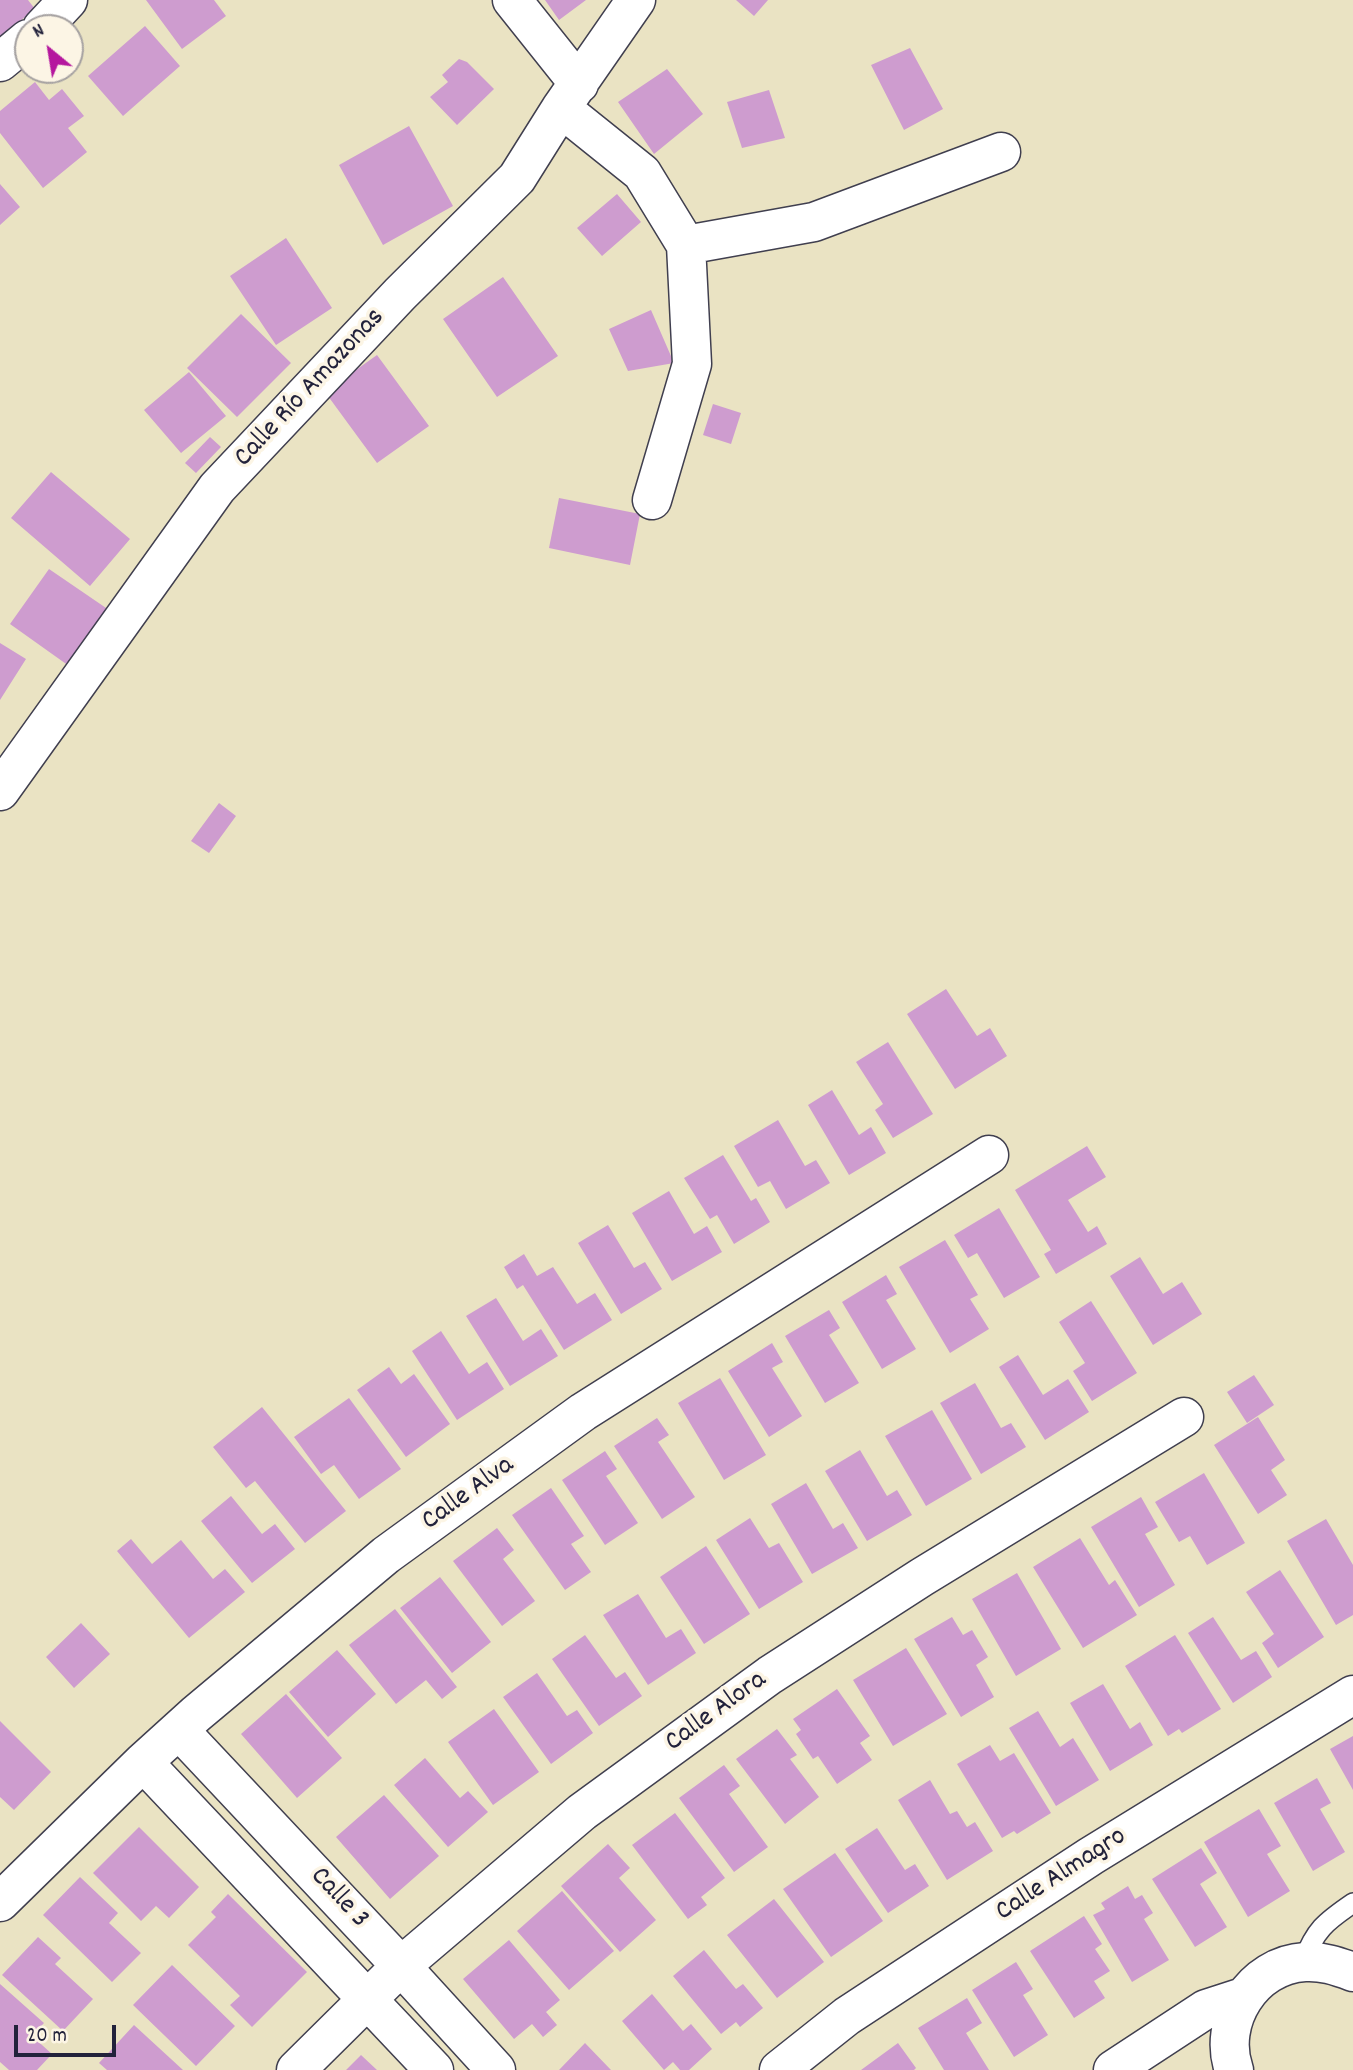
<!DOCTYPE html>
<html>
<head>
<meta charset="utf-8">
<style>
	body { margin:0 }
	#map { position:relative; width:1353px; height:2070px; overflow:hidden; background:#eae3c3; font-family:Dekko,sans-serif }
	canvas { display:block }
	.north { position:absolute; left:14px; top:14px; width:70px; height:70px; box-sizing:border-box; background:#fcf5e5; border:2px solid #a5a1a1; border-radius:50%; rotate:330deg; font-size:19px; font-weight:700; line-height:28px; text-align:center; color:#22223b }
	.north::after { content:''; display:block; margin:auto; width:24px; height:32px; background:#b5179e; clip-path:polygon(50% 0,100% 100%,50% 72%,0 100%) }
	.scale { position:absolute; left:14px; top:2025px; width:102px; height:32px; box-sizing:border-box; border:4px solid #22223b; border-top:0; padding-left:9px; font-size:21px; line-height:24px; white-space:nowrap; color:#22223b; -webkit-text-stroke:5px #fcf5e5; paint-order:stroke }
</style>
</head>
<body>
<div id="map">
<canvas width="1353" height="2070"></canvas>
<div class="north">N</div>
<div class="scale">20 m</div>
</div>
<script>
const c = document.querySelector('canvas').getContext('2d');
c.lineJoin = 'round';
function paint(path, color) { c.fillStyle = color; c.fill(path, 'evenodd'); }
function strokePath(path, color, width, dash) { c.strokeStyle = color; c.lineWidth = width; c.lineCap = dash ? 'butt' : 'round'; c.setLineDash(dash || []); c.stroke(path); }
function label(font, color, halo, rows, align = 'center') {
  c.font = font + ' Dekko,sans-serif'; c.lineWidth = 7; c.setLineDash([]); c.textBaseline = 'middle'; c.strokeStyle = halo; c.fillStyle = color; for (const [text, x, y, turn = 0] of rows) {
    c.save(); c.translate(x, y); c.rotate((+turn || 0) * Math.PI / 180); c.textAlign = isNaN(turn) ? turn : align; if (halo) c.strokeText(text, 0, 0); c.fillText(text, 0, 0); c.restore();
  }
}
const building = new Path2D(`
	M0,0H28L35,9L0,37Z
	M146,0H214L226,16L182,49Z
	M545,0H586L559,20Z
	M736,0H768L754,16Z
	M145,26L180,66L123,116L88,76Z
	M910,48L943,109L904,130L871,65Z
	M459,59L467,62L494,89L457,125L430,97L448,82L442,75Z
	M667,69L703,114L654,154L618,102Z
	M35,82L49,100L62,89L84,116L68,128L87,152L43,188L0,133V111Z
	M769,90L785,138L742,148L727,102Z
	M409,126L453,206L383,245L339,165Z
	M0,184L20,207L0,225Z
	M617,194L641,222L602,256L577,228Z
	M286,238L332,308L276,345L230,276Z
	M503,277L558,356L497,397L443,319Z
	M651,310L674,363L628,371L609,329Z
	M241,314L291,363L237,417L187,368Z
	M377,355L429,426L377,463L325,392Z
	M189,372L226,416L181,453L144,410Z
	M713,404L741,413L731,444L703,435Z
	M210,437L221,447L196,473L185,463Z
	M51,472L130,539L90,586L11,518Z
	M559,498L640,514L630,565L549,548Z
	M49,569L109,610L69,666L10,624Z
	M0,643L26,659L0,700Z
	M219,803L236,816L209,853L191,841Z
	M946,989L977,1036L990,1028L1007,1056L955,1089L907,1014Z
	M888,1042L933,1114L893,1138L875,1110L883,1104L856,1062Z
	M832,1090L859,1135L871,1127L886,1153L849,1175L808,1105Z
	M778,1120L805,1166L816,1160L830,1183L786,1209L770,1181L758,1187L734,1146Z
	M1087,1146L1106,1177L1068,1200L1088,1232L1097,1226L1107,1244L1056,1274L1044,1254L1051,1250L1015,1190Z
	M723,1155L751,1201L756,1198L770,1222L734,1244L717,1215L710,1219L684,1178Z
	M669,1191L694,1234L707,1226L722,1252L672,1281L632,1213Z
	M999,1208L1040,1277L1004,1298L977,1253L968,1258L954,1235Z
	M608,1225L634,1268L645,1262L662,1289L621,1314L578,1243Z
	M945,1240L978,1295L970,1299L989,1329L950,1353L899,1267Z
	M524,1254L537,1276L553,1267L577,1304L595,1293L612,1320L564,1350L523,1285L517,1289L504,1267Z
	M1140,1257L1163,1294L1182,1282L1202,1314L1153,1345L1110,1276Z
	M886,1275L897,1294L886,1300L916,1349L882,1369L842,1302Z
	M496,1298L523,1341L541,1329L558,1356L510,1386L466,1316Z
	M1091,1301L1137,1373L1092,1401L1073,1371L1085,1363L1059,1322Z
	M829,1310L840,1328L829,1335L859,1383L825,1403L785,1336Z
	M441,1331L469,1374L487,1362L504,1389L457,1420L412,1351Z
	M772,1343L783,1362L772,1368L802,1416L769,1437L728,1371Z
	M1018,1355L1043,1395L1068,1379L1089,1412L1045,1440L999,1367Z
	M389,1367L401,1384L414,1374L450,1424L406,1457L357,1390Z
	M1254,1375L1274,1405L1247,1423L1227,1392Z
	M720,1378L766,1455L724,1480L678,1403Z
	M975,1383L1001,1428L1011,1423L1026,1447L981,1474L940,1403Z
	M349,1398L401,1469L359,1499L334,1465L321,1474L294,1437Z
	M262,1407L346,1511L305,1543L255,1481L246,1488L213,1447Z
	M932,1410L972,1479L926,1506L885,1436Z
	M1258,1417L1285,1460L1271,1470L1287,1495L1258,1514L1214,1445Z
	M657,1418L669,1435L658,1442L695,1497L662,1519L614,1446Z
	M860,1450L887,1496L897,1490L912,1515L867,1541L825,1471Z
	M605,1451L617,1469L606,1476L638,1523L605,1545L562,1480Z
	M1204,1473L1245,1543L1207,1565L1190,1536L1179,1542L1155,1502Z
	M806,1483L833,1529L843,1523L858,1548L812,1574L771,1504Z
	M551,1488L584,1536L571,1544L591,1572L565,1590L512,1515Z
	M231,1496L262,1534L275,1524L295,1549L252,1583L201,1521Z
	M1141,1497L1158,1527L1145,1534L1175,1585L1139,1607L1091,1527Z
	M750,1518L769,1548L779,1543L803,1582L759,1609L716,1540Z
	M1326,1519L1353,1565V1615L1336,1625L1287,1541Z
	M497,1528L514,1550L503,1559L535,1601L502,1626L453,1561Z
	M1080,1538L1109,1585L1115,1580L1137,1615L1083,1648L1033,1567Z
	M131,1539L152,1564L181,1540L213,1579L225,1569L245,1592L189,1638L117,1551Z
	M706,1546L750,1614L704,1644L660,1577Z
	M1280,1570L1324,1637L1278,1668L1262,1643L1274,1634L1246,1592Z
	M1017,1573L1061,1649L1016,1676L972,1599Z
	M440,1577L491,1642L452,1673L400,1608Z
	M638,1594L666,1638L681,1629L696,1653L648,1685L603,1615Z
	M395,1609L457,1687L442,1699L426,1680L396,1704L349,1645Z
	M952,1617L963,1635L972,1630L988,1657L976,1665L994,1697L961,1717L914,1639Z
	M1213,1617L1241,1660L1256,1651L1272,1677L1233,1703L1188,1633Z
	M81,1623L110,1654L74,1688L46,1657Z
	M585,1635L616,1678L625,1672L642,1696L599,1726L552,1659Z
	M1175,1635L1221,1709L1182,1733L1179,1729L1168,1736L1125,1666Z
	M906,1648L947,1714L893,1746L853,1680Z
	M337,1650L376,1694L328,1737L289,1692Z
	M537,1673L567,1716L577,1710L593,1733L551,1764L503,1697Z
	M1103,1684L1130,1729L1140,1722L1153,1745L1110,1771L1070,1703Z
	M837,1689L870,1736L860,1743L872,1760L837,1784L818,1756L813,1759L796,1734L801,1730L793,1719Z
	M286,1694L342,1758L297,1798L241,1734Z
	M494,1709L539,1772L493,1805L448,1742Z
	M1038,1711L1060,1747L1073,1738L1099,1780L1056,1806L1009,1728Z
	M0,1721L51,1772L14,1810L0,1797Z
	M777,1729L797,1755L790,1759L819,1797L785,1824L736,1759Z
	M1353,1736V1790L1330,1749Z
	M990,1745L1000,1761L1014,1753L1051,1813L1017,1834L1014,1831L1002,1838L957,1764Z
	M425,1758L460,1798L468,1791L488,1812L448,1847L394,1785Z
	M724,1765L740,1786L729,1794L768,1847L734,1872L679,1798Z
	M1317,1778L1331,1803L1320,1809L1345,1852L1313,1871L1274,1803Z
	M930,1780L950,1814L957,1811L967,1827L975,1822L993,1851L947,1880L898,1800Z
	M384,1795L439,1856L390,1899L336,1837Z
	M1259,1809L1281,1846L1267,1854L1290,1891L1248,1917L1204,1842Z
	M675,1813L725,1878L701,1897L707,1905L688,1919L632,1845Z
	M139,1827L199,1887L169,1918L156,1906L141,1921L93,1873Z
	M877,1828L905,1870L915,1864L929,1886L888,1913L845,1849Z
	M608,1844L630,1868L619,1878L656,1920L620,1952L561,1886Z
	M1201,1848L1217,1873L1200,1884L1227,1927L1195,1947L1152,1879Z
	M835,1853L883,1921L831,1957L783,1889Z
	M80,1877L118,1913L109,1923L141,1953L112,1982L43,1915Z
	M1128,1886L1135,1899L1142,1895L1153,1913L1144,1919L1169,1960L1132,1982L1093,1915L1105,1909L1101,1903Z
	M562,1891L614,1951L569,1990L517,1931Z
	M228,1894L307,1972L252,2027L230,2005L240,1996L188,1945L216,1917L211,1912Z
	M774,1899L824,1962L777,1998L727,1935Z
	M1084,1916L1102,1944L1095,1949L1110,1971L1094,1981L1105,1998L1074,2018L1030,1951Z
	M38,1937L61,1958L55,1964L93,1999L63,2031L2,1975Z
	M509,1940L560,2000L546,2012L557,2025L543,2037L532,2024L514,2039L463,1979Z
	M704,1950L736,1989L743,1984L763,2008L740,2027L736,2022L721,2034L673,1976Z
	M1016,1962L1033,1989L1023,1995L1048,2035L1014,2057L972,1990Z
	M172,1965L235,2026L196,2066L133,2005Z
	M0,1984L44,2023L32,2036L52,2054L37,2070H9L0,2062Z
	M652,1994L683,2031L691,2024L712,2049L689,2070H680L673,2062L664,2070L622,2021Z
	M967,1998L982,2023L966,2033L989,2070H944L918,2028Z
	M134,2025L183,2070H107L99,2063Z
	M585,2043L611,2070H559Z
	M898,2043L916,2068L914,2070H861Z
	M361,2055L377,2070H346Z`);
const lane = new Path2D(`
	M1303,1962C1315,1930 1325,1922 1353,1903`);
const street = new Path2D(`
	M512,0L579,84
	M42,28L68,0
	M0,62L28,39
	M561,108L642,173L686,245L692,364L652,500
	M686,245L814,222L1001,152
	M0,791L217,488L400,294L517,178L561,108L636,0
	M179,1730L401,1966L496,2070
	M143,1762L434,2070
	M0,1902L143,1762L196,1714L386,1555L583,1412L989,1155
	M296,2070L401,1966L582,1812L770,1675L922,1577L1184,1417
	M779,2070L847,2016L1091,1856L1353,1695
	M1113,2070L1206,2009L1243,1997
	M1234,2070C1217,2022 1252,1965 1305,1962C1322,1961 1337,1966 1353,1972`);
const streetNames = [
	["Calle Río Amazonas",311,389,-47],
	["Calle Alva",469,1495,-36],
	["Calle Alora",717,1713,-36],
	["Calle Almagro",1062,1876,-33],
	["Calle 3",338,1899,47]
];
paint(building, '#ce9ccf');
strokePath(lane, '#403f4f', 22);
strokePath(street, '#403f4f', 41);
strokePath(lane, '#fff', 19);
strokePath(street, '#fff', 38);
label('28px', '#22223b', '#fcf5e5', streetNames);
</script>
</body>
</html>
